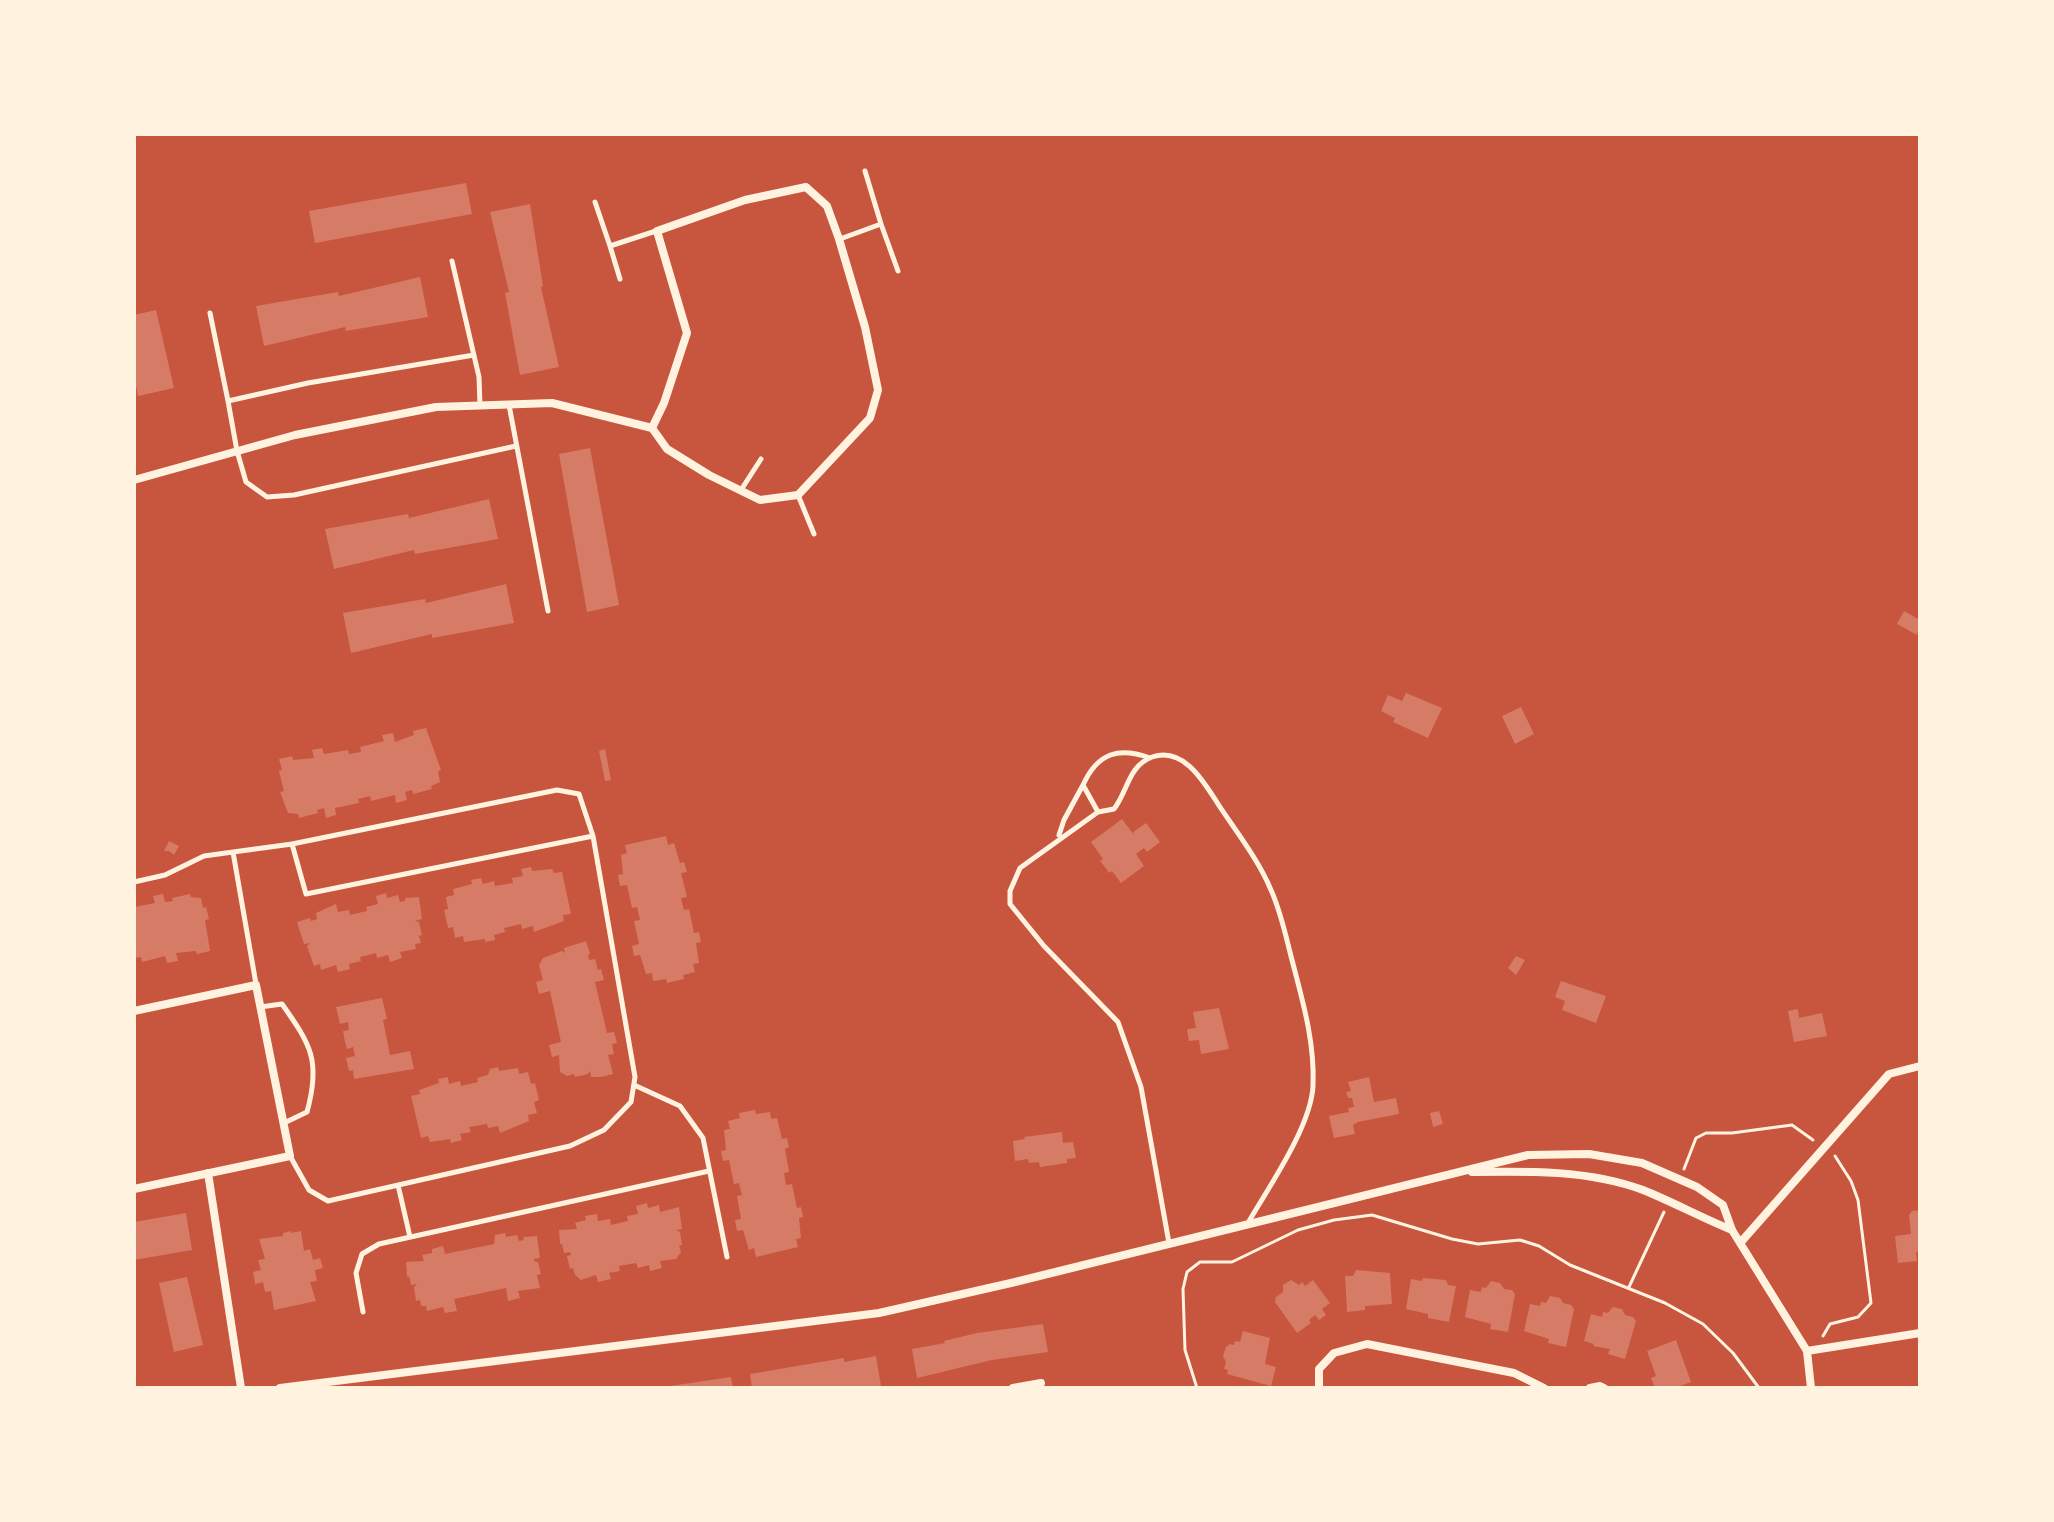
<!DOCTYPE html>
<html>
<head>
<meta charset="utf-8">
<style>
	body { margin:0 }
	#map { position:relative; width:2054px; height:1522px; overflow:hidden; background:#c8553d; font-family:Figtree,sans-serif }
	canvas { display:block }
	.frame { position:absolute; inset:0; border:136px solid #fff3e0; pointer-events:none }
</style>
</head>
<body>
<div id="map">
<canvas width="2054" height="1522"></canvas>
<div class="frame"></div>
</div>
<script>
const c = document.querySelector('canvas').getContext('2d');
c.lineJoin = 'round';
function paint(path, color) { c.fillStyle = color; c.fill(path, 'evenodd'); }
function strokePath(path, color, width, dash) { c.strokeStyle = color; c.lineWidth = width; c.lineCap = dash ? 'butt' : 'round'; c.setLineDash(dash || []); c.stroke(path); }
const building = new Path2D(`
	M466,183L472,214L315,243L309,211Z
	M530,204L543,286L541,287L559,367L520,375L505,293L509,292L490,212Z
	M420,277L428,317L346,331L345,327L264,346L256,306L338,292L339,296Z
	M156,310L174,388L138,396L134,376V315Z
	M590,448L619,605L587,612L559,454Z
	M489,499L498,539L415,554L414,550L334,569L325,529L408,514L409,518Z
	M506,584L514,623L432,638V634L351,653L343,613L425,599L426,603Z
	M1904,611L1920,620L1917,635L1897,624Z
	M1406,693L1442,708L1428,738L1393,722L1395,718L1381,711L1388,695L1402,701Z
	M1521,707L1534,734L1515,744L1502,716Z
	M426,728L441,770L438,771L440,782L431,786L432,789L413,794L412,790L405,792L407,800L396,803L395,795L371,801L370,796L358,799L359,803L335,808L336,815L326,818L324,808L317,810L318,813L299,818L298,814L288,813L280,792L284,791L279,771L282,770L279,759L292,756L293,760L314,758L312,750L322,748L324,754L348,750L349,754L361,752L360,747L384,741L382,735L393,733L395,742L414,735L413,731Z
	M605,749L611,780L605,781L599,751Z
	M1122,819L1134,835L1133,832L1146,823L1160,842L1147,852L1144,848L1136,854L1144,866L1121,883L1112,871L1109,873L1105,867L1100,861L1103,859L1091,842Z
	M666,836L668,845L674,843L680,863L684,862L687,872L681,873L687,897L681,898L684,910L689,909L694,933L699,932L701,942L696,943L699,963L693,964L695,972L683,975L684,979L667,983L666,979L653,981L652,973L646,974L640,955L634,956L632,946L639,944L634,921L640,920L637,907L632,908L627,885L620,886L618,875L623,874L621,855L627,853L625,845Z
	M169,841L179,846L174,855L169,851H164Z
	M531,867L532,871L552,869L554,873L562,872L571,914L563,915L564,921L534,932L533,926L522,929L521,924L504,928L505,932L494,935L495,940L485,942V939L464,942L463,936L455,938L453,927L448,928L444,910L448,909L446,897L454,895L453,889L472,884L471,880L481,878L483,884L494,881L495,886L513,883L512,878L523,876L521,869Z
	M386,893L387,898L398,895L400,902L405,901V898L419,897L422,919L415,921L419,922L422,935L419,936L421,943L415,944L416,949L400,952L402,958L390,962L388,955L377,958L376,953L360,957L361,961L349,964L350,969L338,972L336,965L321,970L320,964L314,966L307,946L310,943L304,944L297,922L310,918L311,921L317,919L316,913L336,904L338,912L349,910L350,915L367,911L366,907L378,904L376,896Z
	M163,894L165,902L173,901L172,898L190,894L191,897L201,898L203,908L206,907L209,919L205,920L210,951L197,954L196,951L176,953L178,961L167,963L165,956L142,962L141,957L134,958V907L155,903L153,896Z
	M586,941L590,954L588,955L589,960L595,959L598,970L601,969L604,980L595,982L607,1033L614,1032L617,1043L612,1044L614,1054L608,1055L613,1074L601,1077H591L590,1071L588,1074L575,1077L574,1074L567,1076L560,1072L559,1055L552,1057L549,1045L561,1042L550,991L539,994L536,982L543,980L539,965L543,958L562,951L565,953L564,948Z
	M1516,956L1525,960L1516,975L1508,968Z
	M1561,981L1606,996L1596,1023L1562,1010L1565,1001L1555,997Z
	M382,998L387,1019L383,1020L390,1055L410,1051L414,1069L354,1079L353,1070L349,1071L346,1058L355,1056L353,1047L347,1049L345,1042L343,1031L349,1030L348,1022L340,1024L336,1007Z
	M1219,1008L1229,1049L1201,1054L1199,1040L1189,1041L1187,1029L1196,1028L1193,1012Z
	M1798,1009L1799,1018L1822,1013L1827,1036L1794,1042L1788,1011Z
	M498,1067L499,1071L518,1068L519,1074L528,1072L531,1084L535,1083L539,1100L534,1102L537,1113L528,1115L529,1121L500,1133L498,1126L488,1128L487,1124L469,1127L471,1132L460,1134L462,1140L451,1143L450,1139L430,1142L428,1136L421,1138L411,1096L420,1094L419,1090L439,1083L438,1079L448,1077L449,1084L460,1081L461,1086L478,1082L477,1078L488,1075L490,1069Z
	M1369,1077L1374,1102L1396,1098L1399,1114L1358,1122L1353,1125L1355,1134L1334,1138L1329,1116L1349,1112L1348,1108L1354,1107L1352,1098H1348L1346,1092L1351,1091L1348,1082Z
	M755,1110L756,1114L770,1112L771,1119L777,1118L782,1139L787,1138L789,1147L785,1149L789,1172L784,1173L786,1185L792,1184L797,1208L801,1207L803,1217L799,1218L801,1238L796,1239L798,1247L756,1257L754,1248L749,1250L743,1230L737,1231L735,1220L741,1219L737,1196L742,1195L739,1183L734,1184L729,1160L723,1161L721,1151L726,1150L724,1130L730,1129L728,1121L740,1118L739,1113Z
	M1439,1111L1443,1124L1433,1127L1430,1113Z
	M1062,1132L1063,1143L1073,1142L1076,1158L1067,1159V1163L1040,1167L1039,1162L1029,1163L1028,1159L1015,1161L1013,1141L1025,1139L1024,1137Z
	M647,1203L648,1208L659,1205L660,1212L679,1207L682,1229L676,1230L680,1232L682,1245H679L681,1252L676,1259L660,1261L662,1268L650,1271L649,1265L638,1268L636,1263L619,1266L620,1271L609,1273L611,1279L598,1282L596,1275L581,1280L575,1275L573,1268L570,1269L567,1256L571,1255L570,1252L564,1253L562,1244H560L559,1230L577,1229L575,1223L586,1220L585,1216L597,1214L598,1221L610,1219L611,1225L628,1221L627,1216L638,1214L636,1206Z
	M1920,1210V1251L1916,1252L1917,1261L1898,1263L1895,1236L1911,1234L1909,1215L1912,1211Z
	M186,1213L192,1250L134,1260V1222Z
	M291,1231V1233L301,1231L304,1251L310,1249L313,1260L320,1258L323,1268L315,1270L317,1281L310,1282L316,1301L274,1310L271,1291L265,1292L263,1282L255,1284L254,1277L253,1272L261,1270L258,1260L265,1259L259,1239L283,1236V1233Z
	M505,1233L506,1237L517,1235L519,1241L524,1240L523,1237L537,1236L540,1258L534,1259L535,1262H538L541,1274L537,1275L540,1288L518,1291L520,1298L508,1301L506,1288L454,1299L457,1311L445,1313L443,1307L427,1311L426,1306H421L420,1300L416,1301L414,1287L417,1284L411,1285L409,1276L407,1277L406,1262L424,1261L422,1255L432,1253V1249L443,1246L445,1254L494,1244L495,1235Z
	M1356,1270L1390,1273L1392,1304L1365,1306V1310L1347,1312L1345,1276H1353Z
	M187,1277L203,1345L174,1352L159,1283Z
	M1423,1278L1446,1280L1448,1285L1456,1286L1449,1322L1428,1318V1314L1406,1309L1411,1279L1422,1281Z
	M1291,1280L1299,1285L1302,1282L1305,1286L1313,1280L1330,1303L1322,1309L1326,1315L1319,1320L1315,1315L1309,1320L1311,1323L1297,1333L1275,1302L1276,1297L1283,1292V1285Z
	M1491,1281L1500,1283L1504,1289L1512,1290L1515,1294L1508,1332L1490,1329L1491,1324L1465,1317L1470,1290L1481,1292L1482,1287L1486,1288Z
	M1550,1296L1560,1298L1563,1303L1571,1305L1574,1309L1566,1347L1548,1343L1549,1339L1524,1331L1530,1304L1540,1306L1541,1302L1546,1303Z
	M1613,1307L1622,1309L1625,1315L1633,1317L1636,1321L1625,1359L1608,1354L1610,1349L1593,1346L1594,1344L1584,1341L1591,1314L1602,1317L1603,1312L1608,1313Z
	M1043,1324L1048,1352L992,1360L917,1378L912,1349L945,1343L944,1341L977,1333Z
	M1243,1331L1270,1338L1265,1364L1276,1367L1271,1386L1227,1374L1228,1370L1224,1369L1226,1362L1223,1356L1226,1347L1230,1344L1234,1345L1235,1341L1240,1342Z
	M1676,1340L1691,1382L1675,1388H1655L1651,1378L1656,1376L1647,1351Z
	M876,1356L881,1386L752,1388L750,1374L844,1358V1362Z
	M731,1377L733,1388H670V1386Z`);
const path = new Path2D(`
	M1684,1169L1696,1138L1706,1133H1732L1792,1125L1813,1140
	M1629,1287L1664,1212
	M1823,1336L1830,1324L1858,1317L1871,1303L1858,1200L1851,1181L1835,1156
	M1197,1388L1185,1350L1183,1289L1187,1272L1200,1262H1232L1298,1230L1334,1220L1372,1215L1452,1239L1478,1244L1520,1240L1539,1246L1570,1265L1665,1303L1703,1324L1733,1353L1759,1388`);
const service = new Path2D(`
	M865,171L881,224
	M595,202L610,246
	M840,239L881,224L898,271
	M452,261L479,377L480,405
	M620,279L610,246L656,231
	M210,313L228,401L308,383L474,355
	M228,401L237,451L246,482L267,497L294,495L516,446
	M509,405L548,611
	M741,490L761,459
	M798,495L814,534
	M1083,785C1098,752 1119,747 1150,758
	M1059,835L1064,820L1083,785L1098,812
	M292,844L306,894L593,836
	M134,882L165,875L204,856L233,852
	M256,984L233,852L292,844L557,790L579,794L593,836L635,1077L631,1102L604,1130L570,1146L328,1201L309,1190L290,1156
	M260,1007L282,1004C311,1045 321,1061 307,1112L284,1123
	M634,1085L680,1106L703,1138L727,1257
	M398,1185L410,1237
	M1169,1243L1141,1087L1118,1022L1044,946L1010,904V891L1020,868L1098,812L1114,809C1128,791 1128,766 1152,757C1185,746 1205,784 1220,807C1238,834 1259,861 1271,890C1281,912 1286,937 1292,960C1303,1002 1315,1043 1313,1086C1311,1127 1268,1188 1248,1223
	M363,1312L356,1273L362,1254L379,1244L709,1171`);
const minor = new Path2D(`
	M134,480L295,435L436,407L552,403L652,428L667,449L709,475L760,500L798,495L870,418L878,390L865,327L839,239L827,206L806,187L745,200L657,231L687,333L664,403L652,428
	M134,1011L256,985L290,1156L134,1189
	M1472,1172C1528,1171 1589,1170 1643,1190C1673,1202 1702,1218 1732,1230
	M208,1173L241,1388
	M1741,1242L1889,1074L1920,1066
	M1807,1351L1920,1333
	M280,1388L879,1313L1011,1283L1528,1155L1589,1154L1642,1163L1697,1187L1723,1205L1732,1230L1807,1351L1811,1388
	M1013,1388L1041,1383
	M1319,1388V1369L1334,1353L1367,1344L1514,1373L1544,1388
	M1590,1388L1600,1386L1604,1388`);
paint(building, '#d67c66');
strokePath(path, '#fff3e0', 3);
strokePath(service, '#fff3e0', 5);
strokePath(minor, '#fff3e0', 8);
</script>
</body>
</html>
